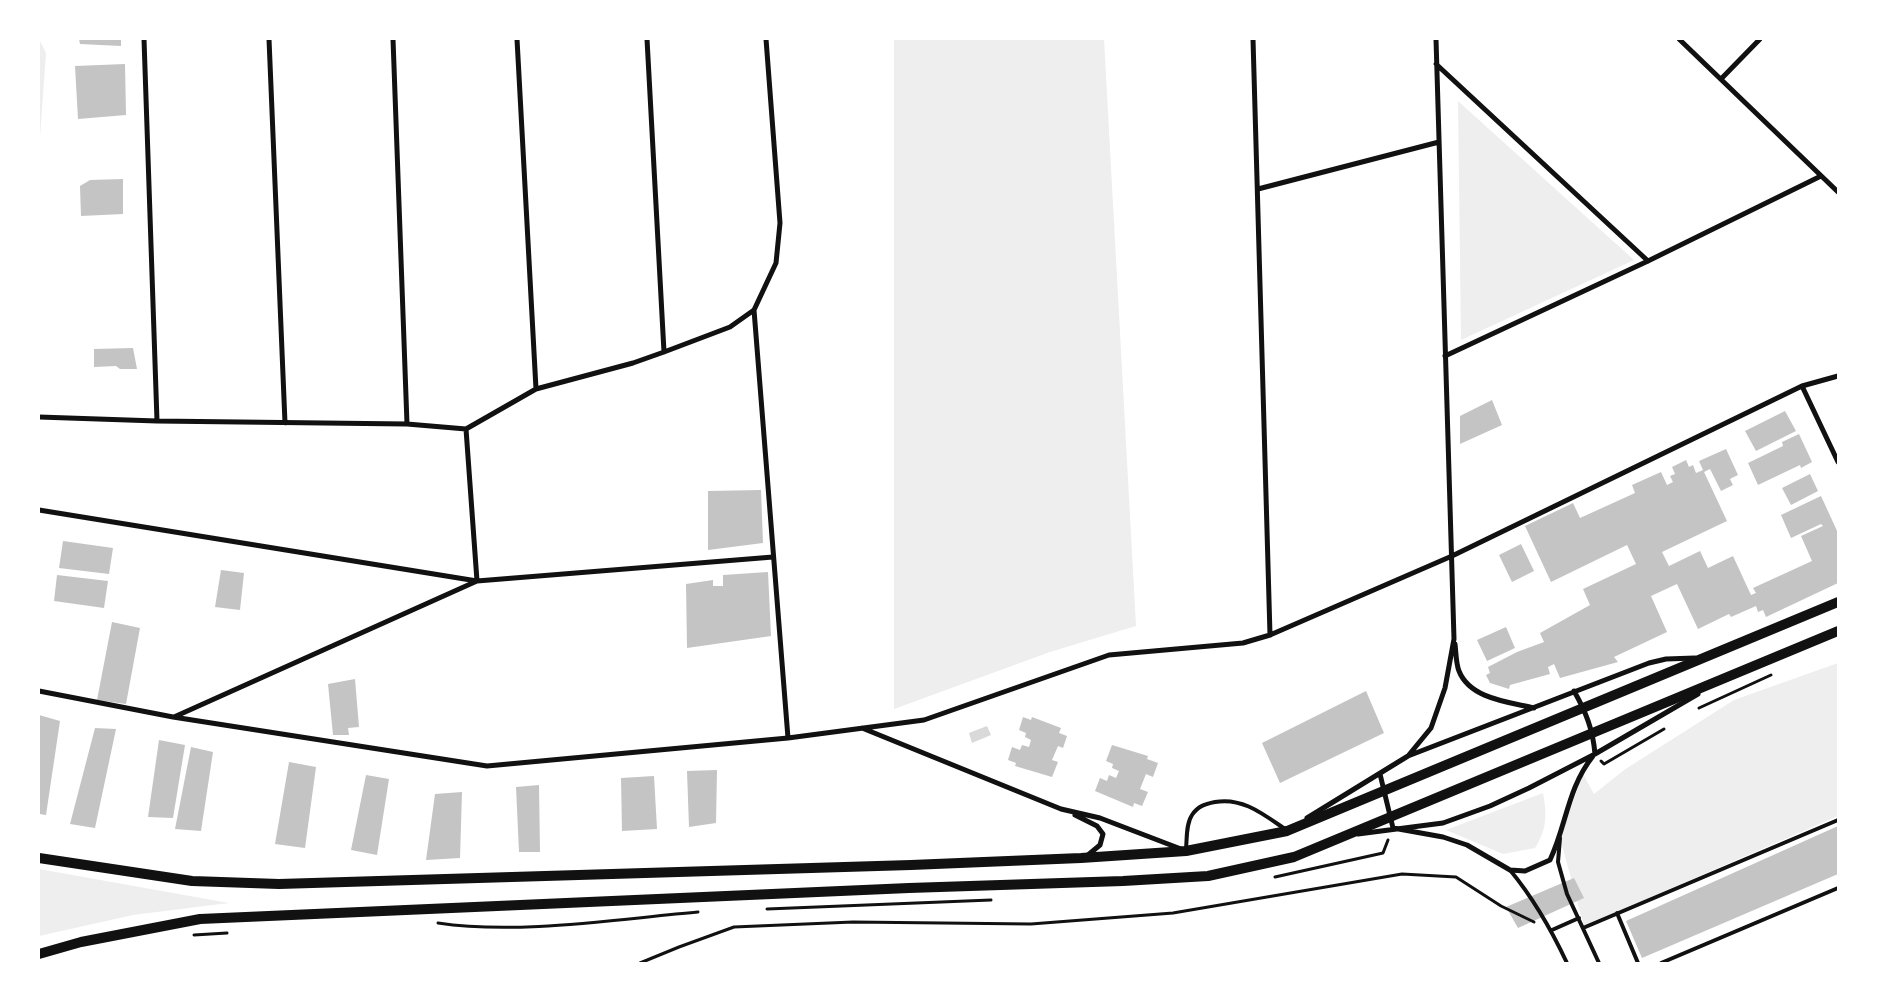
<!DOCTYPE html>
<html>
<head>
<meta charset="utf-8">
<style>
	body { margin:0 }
	#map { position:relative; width:1877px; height:1002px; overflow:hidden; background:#fff; font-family:"Noto Sans",sans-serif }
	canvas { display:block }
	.frame { position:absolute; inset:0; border:40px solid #fff; pointer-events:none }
</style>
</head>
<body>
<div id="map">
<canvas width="1877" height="1002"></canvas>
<div class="frame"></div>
</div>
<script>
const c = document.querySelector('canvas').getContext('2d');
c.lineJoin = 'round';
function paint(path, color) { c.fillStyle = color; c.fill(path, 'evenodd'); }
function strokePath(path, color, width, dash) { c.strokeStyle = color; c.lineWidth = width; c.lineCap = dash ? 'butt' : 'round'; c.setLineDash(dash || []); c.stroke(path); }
const green = new Path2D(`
	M39,39L46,53L39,151Z
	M894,39H1104L1136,626L1050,652L894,709Z
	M1458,101L1634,260L1461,340Z
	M1838,663V816L1584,926L1560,838L1583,774L1594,794L1624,770L1734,700Z
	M1543,793C1547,814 1547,830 1535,848L1503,854L1446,830Z
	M39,869L229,903L133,915L39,936Z`);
const water = new Path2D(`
	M987,726L991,735L972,743L969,733Z`);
const building = new Path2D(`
	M79,39H121V46L80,44Z
	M125,64L126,115L78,119L75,66Z
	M123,179V214L81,216L80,186L90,180Z
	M133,348L137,369H120L116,366L94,367V349Z
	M1492,400L1502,425L1460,444V416Z
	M1785,411L1796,431L1756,451L1745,431Z
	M1799,434L1812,462L1801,468L1800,465L1758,485L1748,463L1783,446L1782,442Z
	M1726,449L1738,475L1730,479L1733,485L1721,491L1710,469L1704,472L1727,521L1662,552L1669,566L1700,551L1708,568L1733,556L1751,595L1756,593L1753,588L1812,561L1801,536L1823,526L1821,524L1791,538L1781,515L1821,496L1838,533V583L1766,617L1763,610L1758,612L1756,606L1731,617L1729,614L1698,629L1677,584L1651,596L1667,632L1614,657L1618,662L1560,678L1554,664L1548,667L1550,674L1510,685L1509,689L1490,683L1486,675L1490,673L1488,667L1517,652L1544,642L1540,633L1590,605L1583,589L1636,564L1627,545L1551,582L1525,526L1573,503L1580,518L1635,493L1632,485L1661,472L1667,485L1673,482L1670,476L1675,474L1672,467L1686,460L1689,467L1693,465L1696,473L1703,470L1699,461Z
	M1810,474L1818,491L1791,505L1782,488Z
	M761,490L763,543L708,550V491Z
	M63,541L113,548L109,574L59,568Z
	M1521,544L1534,571L1512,582L1499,555Z
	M221,570L244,573L240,610L215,607Z
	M768,572L771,636L687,648L686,584L713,580V586H723V575Z
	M57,575L108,581L104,608L54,601Z
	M112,622L140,628L126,704L97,700Z
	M1506,627L1515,648L1487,661L1477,640Z
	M355,679L359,727L348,728L349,735H333L328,684Z
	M1366,691L1384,733L1280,783L1262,743Z
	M39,715L60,721L46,815L39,814Z
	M1023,717L1031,720L1032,717L1061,728L1059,733L1067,736L1063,748L1058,746L1052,760L1058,762L1052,777L1015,766L1016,763L1008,760L1012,747L1020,750L1022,745L1029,747L1031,740L1025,737L1026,733L1019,730Z
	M95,728L116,729L95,828L70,824Z
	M159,740L185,745L173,818L148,817Z
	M1112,745L1148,756L1147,759L1158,763L1153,777L1146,774L1140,789L1148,792L1142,806L1134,803L1133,807L1095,791L1100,778L1107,781L1109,775L1116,778L1119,771L1112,768L1113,764L1106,761Z
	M191,747L213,752L201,831L175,829Z
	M289,762L316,767L305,848L275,844Z
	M717,770L716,823L689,827L687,771Z
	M366,775L389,779L377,855L351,850Z
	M654,776L657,829L622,831L621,778Z
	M539,785L540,852H519L516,787Z
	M462,792L460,858L426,860L435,794Z
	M1838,826V874L1642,958L1626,921Z
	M1574,878L1584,898L1518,928L1506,907Z`);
const path = new Path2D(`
	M1699,708L1771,675
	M1601,761L1604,764L1664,729
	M1275,877L1383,853L1388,840
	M767,909L991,900
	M438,923C518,935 617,919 698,912
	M194,935L227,933
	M640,963L679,947L734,927L853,922L1031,924L1173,913L1402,874L1456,877L1501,906L1534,922`);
const service = new Path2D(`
	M1560,838L1558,862L1567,894L1599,963
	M1186,849C1187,838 1186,824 1192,815C1198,806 1205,804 1215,802C1242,797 1263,814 1285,829
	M1510,870C1534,899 1551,929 1567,963
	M1617,913L1638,963
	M1583,928L1838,820
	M1552,930L1579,918
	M1661,963L1838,888`);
const minor = new Path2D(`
	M144,39L157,421
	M269,39L285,423
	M393,39L407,424
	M517,39L536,389
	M647,39L664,352
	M766,39L780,223L776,263L754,310L788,738
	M1253,39L1270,635
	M1679,39L1838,192
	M1436,64L1648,261
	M1721,79L1760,39
	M1258,189L1439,142
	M1445,356L1648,261L1821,176
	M1802,386L1838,462
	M39,417L157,421L407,424L466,429L536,389L633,363L664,352L730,327L754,310
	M39,510L477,581L773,557
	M1455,644C1456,652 1456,664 1459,671C1470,699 1509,702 1534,708
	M39,691L173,717L487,766L788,738L924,720L1109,655L1243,643L1270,635L1452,556L1802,386L1838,376
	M1574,691C1586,712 1593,730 1595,754
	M174,717L477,581L466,429
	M862,728L1061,809L1100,818L1181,849
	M1408,756L1431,728L1445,688L1454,639L1436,39
	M1380,774L1393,828L1443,837L1467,845L1510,870L1525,871L1550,860C1567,824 1567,789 1593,756
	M1075,815L1097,826L1103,834L1100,845L1088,855
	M1307,818L1408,756L1649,663L1666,659L1695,658
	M1358,834L1443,823L1490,806L1529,788L1595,754L1698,694`);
const secondary = new Path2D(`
	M39,858L192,881L279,884L911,865L1081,858L1186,851L1287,831L1838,602
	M39,954L81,942L200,919L909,888L1123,881L1208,876L1294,857L1838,631`);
paint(green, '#eee');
paint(water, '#d9d9d9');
paint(building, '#c4c4c4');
strokePath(path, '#111', 3);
strokePath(service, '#111', 4);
strokePath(minor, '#111', 5);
strokePath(secondary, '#111', 10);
</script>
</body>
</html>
